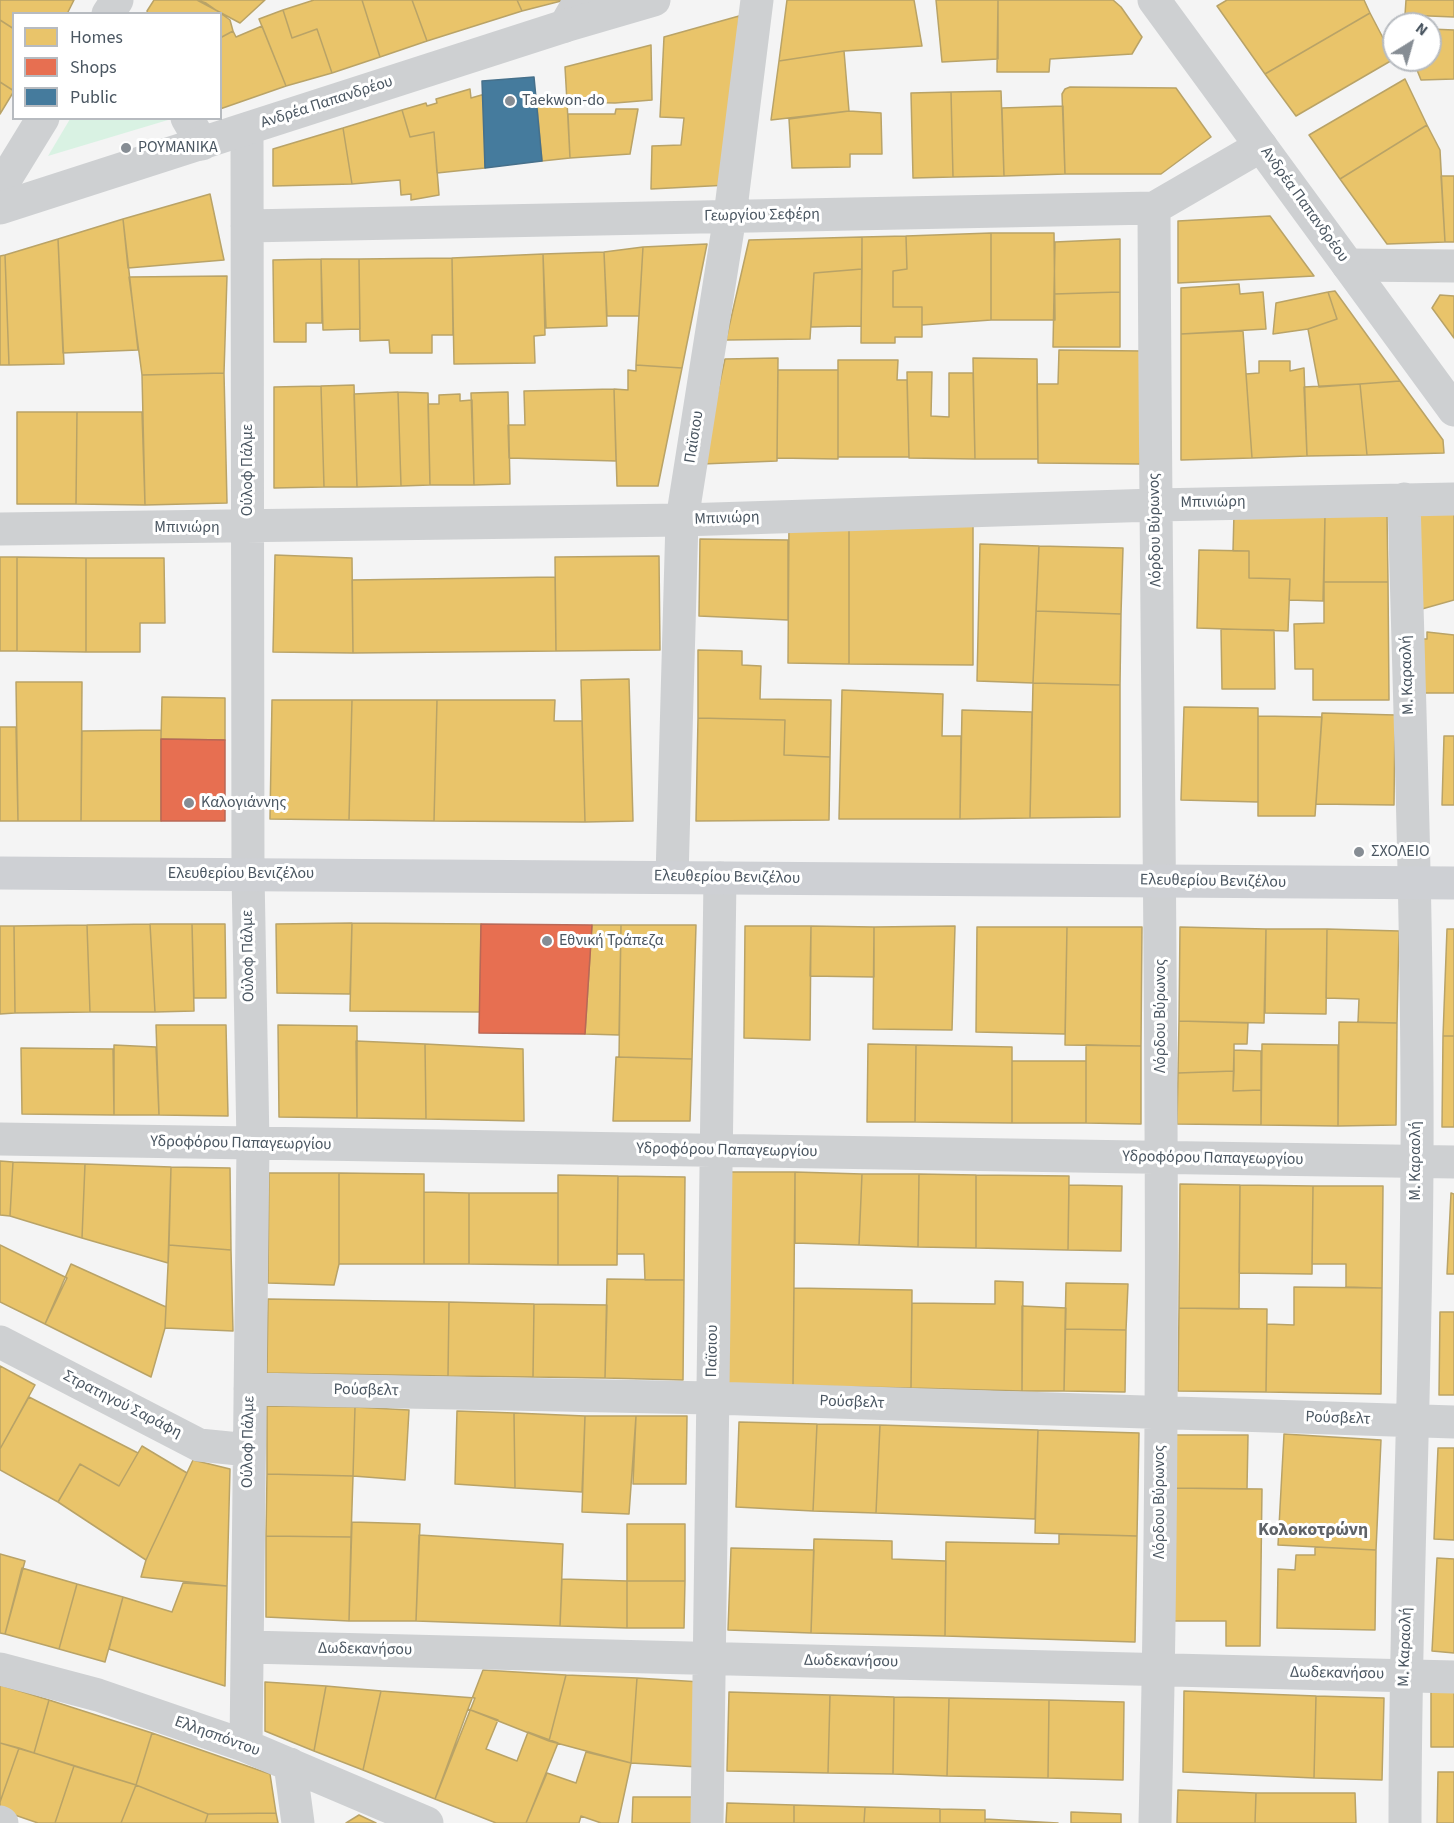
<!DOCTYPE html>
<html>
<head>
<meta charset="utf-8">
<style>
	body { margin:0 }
	#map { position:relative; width:1454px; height:1823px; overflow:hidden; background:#f4f4f4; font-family:"Source Sans 3",sans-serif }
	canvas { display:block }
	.legend { position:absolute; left:12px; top:12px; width:210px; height:108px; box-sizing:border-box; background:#fff; border:2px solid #b7bbc0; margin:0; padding:8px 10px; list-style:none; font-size:18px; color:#4a5661 }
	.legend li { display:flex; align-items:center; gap:12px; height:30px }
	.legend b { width:30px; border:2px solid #b7bbc0 }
	.north { position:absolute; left:1382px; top:12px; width:60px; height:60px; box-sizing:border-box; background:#fff; border:2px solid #b7bbc0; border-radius:50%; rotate:37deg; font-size:16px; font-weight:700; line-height:24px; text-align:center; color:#4a5661 }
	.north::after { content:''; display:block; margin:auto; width:21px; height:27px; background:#868d94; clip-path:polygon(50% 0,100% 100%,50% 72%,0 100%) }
</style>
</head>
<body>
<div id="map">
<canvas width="1454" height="1823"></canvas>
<ul class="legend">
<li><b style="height:16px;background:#e9c46a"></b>Homes</li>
<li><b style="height:16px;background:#e76f51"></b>Shops</li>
<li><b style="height:16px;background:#457b9d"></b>Public</li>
</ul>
<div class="north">N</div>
</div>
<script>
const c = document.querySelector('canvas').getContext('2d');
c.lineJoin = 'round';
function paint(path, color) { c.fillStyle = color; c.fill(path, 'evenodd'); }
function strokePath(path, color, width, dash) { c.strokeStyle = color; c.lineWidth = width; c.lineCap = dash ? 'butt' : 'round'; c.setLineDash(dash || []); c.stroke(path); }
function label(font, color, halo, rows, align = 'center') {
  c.font = font + ' "Source Sans 3",sans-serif'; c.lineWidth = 6; c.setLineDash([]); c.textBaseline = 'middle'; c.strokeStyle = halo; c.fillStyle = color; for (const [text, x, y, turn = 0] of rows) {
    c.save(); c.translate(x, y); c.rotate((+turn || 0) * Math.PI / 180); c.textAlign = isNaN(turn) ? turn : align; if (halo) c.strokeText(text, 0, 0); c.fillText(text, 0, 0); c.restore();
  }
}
const green = new Path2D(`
	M167,118L168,120L48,156L70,119Z`);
const homes = new Path2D(`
	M0,0H74L67,14H14V29L0,20Z
	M154,0H197L206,3L230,20L233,31L220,38V14H148L147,11Z
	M197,0H265L240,23Z
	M314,0H362L380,57L332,73L317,29L292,38L283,10Z
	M362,0H412L427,41L380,57Z
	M412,0H517L522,11L427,41Z
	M517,0H565L522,11Z
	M787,0H914L922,46L844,51L779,61Z
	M936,0H998V59L942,62Z
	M998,0H1113L1121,7L1142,37L1132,54L1050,59L1049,72H997Z
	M1227,0H1364L1370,13L1265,74L1217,6Z
	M1406,0H1454V17L1405,15Z
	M283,10L292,38L317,29L332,73L286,86L259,19Z
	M1370,13L1394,59L1296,116L1265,74Z
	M739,16L729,185L651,189L652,146L681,145L684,118L660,117L664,37Z
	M0,20L14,29V91L0,82Z
	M262,26L286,86L220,109V38L233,31L236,37Z
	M1430,29L1454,30V79L1421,80L1413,60H1430Z
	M651,45L652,100L615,103L567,102L565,67Z
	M844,51L849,111L771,120L779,61Z
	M1405,79L1427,125L1340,179L1309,135Z
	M0,82L14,91L0,114Z
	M1070,87L1176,88L1211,137L1161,174H1065L1062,94L1065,89Z
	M470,89L471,98L485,94V168L437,173L434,132L410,137L402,110L426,103L427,106L437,103L436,99Z
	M1001,91L1004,176L953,177L951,92Z
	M951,92L953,177L913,178L911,93Z
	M567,102L570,158L542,161L537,105Z
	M1063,106L1065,174L1004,176L1002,108Z
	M616,109H638L630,154L570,158L568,114H615Z
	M402,110L410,137L434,132L439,195L411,200V194L401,195L400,180L352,184L343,128Z
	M849,111L881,113L882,154H850V167L792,168L789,119Z
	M1427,125L1440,150L1445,242L1387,244L1340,179Z
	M343,128L352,184L273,186V149Z
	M1441,176H1454V242H1445Z
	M210,194L224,260L128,268L123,219Z
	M1270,216L1314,276L1178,283V221Z
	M123,219L138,350L63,353L58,239Z
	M991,233V320L922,325V307H893V271L907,269L906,236Z
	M991,233H1054L1055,320H991Z
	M906,236L907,269L893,271V307H922V337H895V343H861L862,237Z
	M862,237V269L814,273L810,339L726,340L749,240Z
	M58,239L64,364L9,365L5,255Z
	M1120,239V292L1054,294L1055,242Z
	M707,244L682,368L636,365L643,247Z
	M643,247L639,316H607L604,252Z
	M604,252L607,326L546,328L543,254Z
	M543,254L545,335L534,336L535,363L454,364L452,258Z
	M5,255L9,365H0V256Z
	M452,258L453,335H432V353H390L389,340L360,341L359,259Z
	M321,259L322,323H306V342H274L273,260Z
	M321,259H359L360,329L323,330Z
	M862,269L861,326L811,327L814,273Z
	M227,276L224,373L142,375L129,277Z
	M1239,284L1240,294L1263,292L1266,329L1181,334V288Z
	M1335,291L1400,381L1319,387L1308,329L1337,319L1328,292Z
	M1120,292V347H1053L1054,294Z
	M1328,292L1337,319L1308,329L1273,334L1276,303Z
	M1440,295L1454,296V338L1432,308Z
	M1243,331L1252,458L1181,460V334Z
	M1059,350L1141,351L1140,464L1038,463L1037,384H1058Z
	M778,358L777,461L702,464L725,359Z
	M973,358L1037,359L1038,459H975Z
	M838,360H898L897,380H907L909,457H838Z
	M1259,361H1290V371L1304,368L1307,456L1252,458L1246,374L1259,373Z
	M636,365L682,368L658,486H617L614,389L628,390V370L636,371Z
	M778,370H838V459L777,458Z
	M907,372H932L931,416L949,417V373H973L975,459L909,458Z
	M224,373L227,503L145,505L142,375Z
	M1400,381L1443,440L1444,453L1367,455L1360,384Z
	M1360,384L1367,455L1307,456L1304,387Z
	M354,385L357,487H324L321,386Z
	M321,386L324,487L274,488V387Z
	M614,389L616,461L509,458L508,425H525L524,391Z
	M398,392L428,393L430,485L401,486Z
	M398,392L401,486L357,487L354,394Z
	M508,392L510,484L474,485L471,393Z
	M460,394V401L472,400L474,485H430L428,404H439V395Z
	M17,412H77L76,504H17Z
	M77,412H142L145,505L76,504Z
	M1234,513L1325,516L1323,601L1289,600L1290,579L1249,578V551H1233Z
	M1417,513H1454V600L1422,609Z
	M1387,514L1388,582H1324L1325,516Z
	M789,519L849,520V664L788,663Z
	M849,520L973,521V665L849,664Z
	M700,539L788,540V620L699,616Z
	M980,544L1039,546L1033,683L977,681Z
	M1039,546L1123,548L1121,614L1036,611Z
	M1199,550L1249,551V578L1290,579L1288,631L1197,628Z
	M275,555L352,558L353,653L273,652Z
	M659,556L660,650L556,651L555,557Z
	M0,557H17V651H0Z
	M17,557L86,558V652L17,651Z
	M86,558H164L165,623H140V652H86Z
	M555,577L556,651L353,653L352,580Z
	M1324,582H1388L1389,700H1313V669H1295L1294,624L1324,623Z
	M1036,611L1121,614L1120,685L1033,683Z
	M1221,629L1274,630L1275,689H1222Z
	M1427,632L1454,635V693H1423L1421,639H1427Z
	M698,650L742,651V665L761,666L760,699L831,700L830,757L784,755L785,720L698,718Z
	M629,679L633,821L585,822L581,680Z
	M16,682H82L81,821H18Z
	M1033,683L1120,685V817L1030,818Z
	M842,690L943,694L942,736H961L960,819H839Z
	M162,697L225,698V740L161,739Z
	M272,700H352L349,820L270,819Z
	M352,700H437L434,821L349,820Z
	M437,700H555L554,721H582L585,822L434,821Z
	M1184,707L1258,708V802L1181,800Z
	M962,710L1032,712L1030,818L960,819Z
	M1322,713L1395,715L1394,805L1316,804Z
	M1258,716L1322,717L1315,816H1258Z
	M698,718L785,720L784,755L830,757L829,820L696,821Z
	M0,727H16L18,821H0Z
	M161,730V821H81L82,731Z
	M1444,736H1454V805H1442Z
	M352,923L350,994L277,993L276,924Z
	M352,923L481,924L480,1012L350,1011Z
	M150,924L155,1012H90L87,925Z
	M150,924H192L194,1011L155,1012Z
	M192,924H225L226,998H194Z
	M87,925L90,1012L15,1013L14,926Z
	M592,925H621L619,1035L585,1034Z
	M621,925H696L692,1059L619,1057Z
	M0,926H14L15,1013L0,1014Z
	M745,926H811L810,1040L744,1038Z
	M811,926L874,927V977L810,976Z
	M955,926L952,1030L873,1029L874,927Z
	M977,927H1067L1065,1034L976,1032Z
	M1067,927H1142L1141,1046L1065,1045Z
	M1180,927L1266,929L1264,1023L1179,1021Z
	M1266,929H1327L1326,1014L1265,1013Z
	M1327,929L1399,931L1397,1023L1358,1022L1359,999L1326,998Z
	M1447,929H1454V1036H1443Z
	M1179,1021L1248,1023L1247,1044H1234V1071L1178,1073Z
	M1339,1022L1397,1023L1396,1125L1338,1126Z
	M156,1025H226L228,1116L159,1115Z
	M278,1025L357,1026V1118L279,1117Z
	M1443,1036H1454V1127H1442Z
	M356,1041L425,1044L426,1119L357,1118Z
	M425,1044L523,1049L524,1121L426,1119Z
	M868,1044L916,1045L915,1122H867Z
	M1262,1044L1338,1045V1126L1261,1125Z
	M114,1045L156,1047L159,1115H114Z
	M916,1045L1012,1047V1123L915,1122Z
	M1086,1045L1141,1046V1124L1086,1123Z
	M21,1048L113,1049L114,1115L22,1114Z
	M1234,1050L1261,1051V1090L1233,1091Z
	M616,1057L692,1059L690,1121H613Z
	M1012,1061H1086V1123H1012Z
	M1234,1071L1233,1091L1261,1090V1125L1177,1124L1178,1073Z
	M0,1161L13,1162L10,1216L0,1215Z
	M13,1162L85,1164L82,1238L10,1216Z
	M85,1164L171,1167L168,1263L82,1238Z
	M171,1167L230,1168L231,1250L169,1245Z
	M731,1172H795L793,1386H728Z
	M795,1172L862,1174L859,1245L795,1243Z
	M269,1173H339V1264L334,1285L268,1283Z
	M339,1173L424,1174V1264H339Z
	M862,1174H919L918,1247L859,1245Z
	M919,1174L976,1175V1248L918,1247Z
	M558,1175L618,1176L617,1265H558Z
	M976,1175L1069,1176L1068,1250L976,1248Z
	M618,1176L685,1177L684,1280H645L644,1254H617Z
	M1180,1184L1240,1185L1239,1309L1179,1308Z
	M1069,1185L1122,1186L1121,1251L1068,1250Z
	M1240,1185L1313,1186L1312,1274L1239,1273Z
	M1313,1186H1383L1382,1288L1346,1287V1264H1312Z
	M424,1192L469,1193V1264H424Z
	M469,1193H558V1265L469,1264Z
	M1451,1193L1454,1194V1274H1447Z
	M0,1245L67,1278L45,1324L0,1302Z
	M169,1245L231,1250L233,1331L165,1328Z
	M71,1264L166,1307L165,1328L151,1377L45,1324Z
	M607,1279L684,1280L683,1380L605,1378Z
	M995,1281L1023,1282L1022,1391L911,1388L912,1303L995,1304Z
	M1066,1283L1128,1284L1126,1330L1065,1329Z
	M1294,1287L1382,1288L1381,1394L1266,1392L1267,1324L1294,1325Z
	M794,1288L912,1290L911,1388L793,1386Z
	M268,1299L449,1302L448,1376L267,1373Z
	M449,1302L534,1304L533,1377L448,1376Z
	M534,1304L607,1305L605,1378L533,1377Z
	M1022,1306L1066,1308L1064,1391H1022Z
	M1179,1308L1267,1309L1266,1392L1178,1391Z
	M1440,1312H1454V1395H1439Z
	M1065,1329L1126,1330L1125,1392L1064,1391Z
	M0,1366L35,1385L0,1449Z
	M29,1397L138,1453L119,1486L80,1464L58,1502L0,1470V1449Z
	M267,1406L355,1407L353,1476L267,1474Z
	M355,1407L409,1410L405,1480L353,1476Z
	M457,1411L514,1413L515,1488L455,1484Z
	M514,1413L585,1416L582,1492L515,1488Z
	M585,1416H636L629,1514L582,1512Z
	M636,1416H687L686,1484H633Z
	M739,1422L817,1424L813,1511L736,1507Z
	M817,1424L880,1425L876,1513L813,1511Z
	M880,1425L1038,1430L1035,1519L876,1513Z
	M1038,1430L1139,1433L1137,1536L1035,1533Z
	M1284,1434L1381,1440L1376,1550L1278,1545Z
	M1175,1435H1248L1247,1489L1174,1488Z
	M142,1446L187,1473L146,1560L58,1502L80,1464L119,1486Z
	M1438,1448H1454V1540L1434,1539Z
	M193,1460L230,1469L227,1586L141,1577L146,1560Z
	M267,1474L353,1476L351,1537L266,1536Z
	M1174,1488L1262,1489L1260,1646H1226V1621H1173Z
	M352,1522L420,1524L416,1621H349Z
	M627,1524H685V1581H627Z
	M1059,1534L1137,1536L1135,1642L945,1636L946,1542L1059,1544Z
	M419,1535L563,1544L560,1626L416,1621Z
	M266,1536L351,1537L349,1621L266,1617Z
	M814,1539L892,1541V1559L946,1561L945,1636L811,1633Z
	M1315,1547L1376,1550L1375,1630L1277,1628L1278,1569L1295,1570L1296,1555H1315Z
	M731,1548L814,1550L811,1633L728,1630Z
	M0,1554L25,1561L5,1634L0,1633Z
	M1437,1558L1454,1559V1653L1432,1651Z
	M22,1568L77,1584L59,1649L5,1634Z
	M562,1579L627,1581V1628L560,1626Z
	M627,1581H685L684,1628H627Z
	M183,1583L227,1586L225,1686L109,1649L123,1597L172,1612Z
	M77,1584L123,1597L105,1662L59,1649Z
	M483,1670L566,1675L549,1741L468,1709Z
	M566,1675L637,1678L631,1763L549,1741Z
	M637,1678L701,1682L698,1767L631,1763Z
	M265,1682L326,1686L314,1751L265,1731Z
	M0,1685L49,1700L34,1753L0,1743Z
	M326,1686L381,1691L363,1770L314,1751Z
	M381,1691L475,1698L435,1799L363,1770Z
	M1184,1691L1316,1696L1314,1778L1183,1772Z
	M729,1692L830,1695L828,1773L727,1771Z
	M1431,1692H1454V1747H1431Z
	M830,1695L894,1697L893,1774L828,1773Z
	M1316,1696L1384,1698L1382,1780L1314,1778Z
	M894,1697L949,1698L947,1776L893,1774Z
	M949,1698L1049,1700L1048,1778L947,1776Z
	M49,1700L152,1733L136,1785L34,1753Z
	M1049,1700L1124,1702L1123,1780L1048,1778Z
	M468,1709L498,1720L486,1749L517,1761L528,1732L558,1743L526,1823H496L435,1799Z
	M152,1733L270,1774L276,1813L208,1814L136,1785Z
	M0,1743L19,1748L0,1802Z
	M19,1748L74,1766L55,1823H38L0,1810V1802Z
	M586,1752L631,1763L618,1823H601L581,1816L579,1823H526L547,1773L576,1783Z
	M74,1766L136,1785L121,1823H55Z
	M1438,1772H1454V1823H1437Z
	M136,1785L208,1814L205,1823H121Z
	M1178,1790L1256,1793L1255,1823H1177Z
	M1256,1793H1355L1356,1823H1255Z
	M633,1797H697V1823H632Z
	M727,1803L794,1805V1823H726Z
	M794,1805L865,1807L864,1823H794Z
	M865,1807L940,1809V1823H864Z
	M940,1809L985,1810V1823H940Z
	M1071,1812L1121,1814V1823H1071Z
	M276,1813L278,1823H205L208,1814Z
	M359,1815L376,1823H346Z
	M985,1819L1058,1823H985Z`);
const shops = new Path2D(`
	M161,739L225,740V821H161Z
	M481,924L592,925L585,1034L479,1033Z`);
const public = new Path2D(`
	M534,77L542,161L485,168L482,81Z`);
const minor = new Path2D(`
	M108,14L117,0
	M565,26L580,0
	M187,118L202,144
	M0,188L43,118
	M1154,208C1156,746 1169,1285 1155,1823
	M247,226L1154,208L1261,146
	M1348,265L1454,266
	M1404,499C1410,720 1418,942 1417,1164C1416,1384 1405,1603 1405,1823
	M0,529L682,520L1155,505L1454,499
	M672,877L682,520L730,216L757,0
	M0,1139L1454,1162
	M0,1342L199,1445L249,1450
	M250,1389L712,1398L1454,1422
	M248,1647L1454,1677
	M0,1669L98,1695L246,1746L427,1823
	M246,1746L253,1144L248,874L247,129
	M290,1764L298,1823
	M0,1822L2,1823
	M707,1823L720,878`);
const tertiary = new Path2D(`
	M1154,0L1454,410
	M0,208L565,26L654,0`);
const secondary = new Path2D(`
	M0,873L1454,883`);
const markers = [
	[510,101,6,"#868d94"],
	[126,148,6,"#868d94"],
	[189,803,6,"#868d94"],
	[1359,852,6,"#868d94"],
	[547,941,6,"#868d94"]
];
const poiNames = [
	["Taekwon-do",522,101],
	["ΡΟΥΜΑΝΙΚΑ",138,148],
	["Καλογιάννης",201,803],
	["ΣΧΟΛΕΙΟ",1371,852],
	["Εθνική Τράπεζα",559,941]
];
const streetNames = [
	["Ανδρέα Παπανδρέου",327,103,-18],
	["Ανδρέα Παπανδρέου",1304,205,54],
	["Γεωργίου Σεφέρη",762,216,-1],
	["Παϊσιου",695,437,-81],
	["Ούλοφ Πάλμε",248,470,-90],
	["Μπινιώρη",1213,503,-1],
	["Μπινιώρη",727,519,-2],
	["Μπινιώρη",187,528],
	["Λόρδου Βύρωνος",1156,530,-91],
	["Μ. Καραολή",1408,675,-92],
	["Ελευθερίου Βενιζέλου",241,874],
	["Ελευθερίου Βενιζέλου",727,878,1],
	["Ελευθερίου Βενιζέλου",1213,882,1],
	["Ούλοφ Πάλμε",249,956,-91],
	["Λόρδου Βύρωνος",1161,1016,-90],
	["Υδροφόρου Παπαγεωργίου",241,1144,1],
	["Υδροφόρου Παπαγεωργίου",727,1151,1],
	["Υδροφόρου Παπαγεωργίου",1213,1159,1],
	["Μ. Καραολή",1416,1161,-90],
	["Παϊσιου",713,1351,-89],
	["Ρούσβελτ",366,1391,1],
	["Ρούσβελτ",852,1403,2],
	["Στρατηγού Σαράφη",122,1405,27],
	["Ρούσβελτ",1338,1419,2],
	["Ούλοφ Πάλμε",249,1442,-89],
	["Λόρδου Βύρωνος",1160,1502,-90],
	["Μ. Καραολή",1406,1647,-88],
	["Δωδεκανήσου",365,1650,1],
	["Δωδεκανήσου",851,1662,1],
	["Δωδεκανήσου",1337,1674,1],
	["Ελλησπόντου",217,1737,20]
];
const neighbourhoodNames = [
	["Κολοκοτρώνη",1313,1531]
];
paint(green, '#d9f2e3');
paint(homes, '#e9c46a');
strokePath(homes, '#b9a367', 1.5);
paint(shops, '#e76f51');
strokePath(shops, '#b86856', 1.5);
paint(public, '#457b9d');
strokePath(public, '#46708b', 1.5);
strokePath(minor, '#ced0d2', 33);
strokePath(tertiary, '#ced0d2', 33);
strokePath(secondary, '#ced0d4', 33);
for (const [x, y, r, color] of markers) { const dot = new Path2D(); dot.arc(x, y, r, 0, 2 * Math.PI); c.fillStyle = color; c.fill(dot); strokePath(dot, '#fff', 2); }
label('16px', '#4a5661', '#fff', poiNames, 'left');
label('16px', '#4a5661', '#fff', streetNames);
label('bold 18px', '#5f6368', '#fff', neighbourhoodNames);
</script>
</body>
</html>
